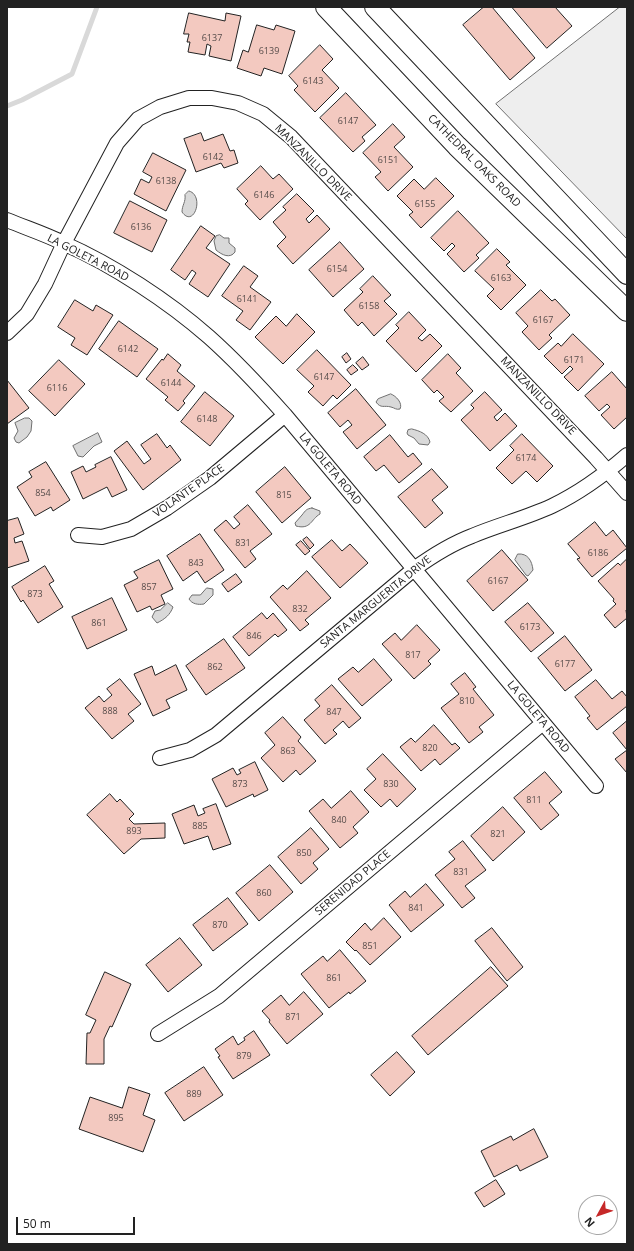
<!DOCTYPE html>
<html>
<head>
<meta charset="utf-8">
<style>
	body { margin:0 }
	#map { position:relative; width:634px; height:1251px; overflow:hidden; background:#fff; font-family:"Open Sans",sans-serif }
	canvas { display:block }
	.frame { position:absolute; inset:0; border:8px solid #222; pointer-events:none }
	.north { position:absolute; left:578px; top:1195px; width:40px; height:40px; box-sizing:border-box; background:#fff; border:1px solid #a7a7a7; border-radius:50%; rotate:230deg; font-size:11px; font-weight:700; line-height:16px; text-align:center; color:#222 }
	.north::after { content:''; display:block; margin:auto; width:14px; height:18px; background:#c62828; clip-path:polygon(50% 0,100% 100%,50% 72%,0 100%) }
	.scale { position:absolute; left:16px; top:1217px; width:119px; height:18px; box-sizing:border-box; border:2px solid #222; border-top:0; padding-left:5px; font-size:12px; line-height:14px; white-space:nowrap; color:#222; -webkit-text-stroke:3px #fff; paint-order:stroke }
</style>
</head>
<body>
<div id="map">
<canvas width="634" height="1251"></canvas>
<div class="frame"></div>
<div class="north">N</div>
<div class="scale">50 m</div>
</div>
<script>
const c = document.querySelector('canvas').getContext('2d');
c.lineJoin = 'round';
function paint(path, color) { c.fillStyle = color; c.fill(path, 'evenodd'); }
function strokePath(path, color, width, dash) { c.strokeStyle = color; c.lineWidth = width; c.lineCap = dash ? 'butt' : 'round'; c.setLineDash(dash || []); c.stroke(path); }
function label(font, color, halo, rows, align = 'center') {
  c.font = font + ' "Open Sans",sans-serif'; c.lineWidth = 3; c.setLineDash([]); c.textBaseline = 'middle'; c.strokeStyle = halo; c.fillStyle = color; for (const [text, x, y, turn = 0] of rows) {
    c.save(); c.translate(x, y); c.rotate((+turn || 0) * Math.PI / 180); c.textAlign = isNaN(turn) ? turn : align; if (halo) c.strokeText(text, 0, 0); c.fillText(text, 0, 0); c.restore();
  }
}
const green = new Path2D(`
	M620,7H627V239L496,104Z`);
const water = new Path2D(`
	M189,191C205,195 194,229 182,212C182,205 186,202 185,195Z
	M220,235L224,238H229V243L235,248V252C230,259 222,255 216,250L214,241L216,236Z
	M391,394C396,396 403,403 400,409C396,410 395,408 391,407C384,405 381,409 376,402L378,399Z
	M25,418H29L32,421L31,431L27,437L19,443L16,442L14,438L18,431L15,423Z
	M412,429C420,431 428,434 430,442L428,445L419,444L414,438L408,435L407,433L408,430Z
	M98,433L102,442L94,446L83,457L78,456L73,446Z
	M312,508L320,511V514C311,519 311,530 296,526L295,523C297,520 300,518 302,515C306,510 306,509 312,508Z
	M518,554C528,553 532,561 533,570L528,576L526,575L515,560Z
	M207,588L213,589V595L204,604C198,605 192,604 189,599L192,595H200Z
	M168,603L173,607C170,615 165,619 157,623L152,617L155,611L160,610Z`);
const stream = new Path2D(`
	M7,106L22,100L72,74L97,7`);
const building = new Path2D(`
	M484,7H492L535,58L510,80L463,25Z
	M512,7H555L572,26L547,48Z
	M189,13L225,21L226,13L241,16L231,61L209,56L211,46L207,44L205,55L188,52L190,42H187L189,34H184Z
	M257,25L274,30L276,25L295,31L282,74L264,68L261,76L237,68L243,50L248,52Z
	M320,45L333,59L322,70L339,88L315,112L294,90L298,86L289,76Z
	M346,93L376,125L362,137L365,141L353,152L320,118Z
	M393,124L405,137L394,147L413,167L388,191L375,177L381,172L363,153Z
	M201,133L204,141L223,134L230,151L234,150L238,163L224,168L221,163L196,172L184,139Z
	M153,153L186,170L166,211L134,194L141,179L149,183L152,177L143,172Z
	M261,166L273,179L279,174L293,189L260,220L245,204L248,201L237,189Z
	M436,178L454,196L421,228L409,215L413,212L397,196L414,179L424,189Z
	M297,194L314,211L306,219L309,223L317,215L330,229L293,264L277,246L286,237L273,222L286,210L283,207Z
	M130,201L167,220L152,252L114,233Z
	M458,211L489,243L476,255L479,258L464,272L447,254L455,246L452,243L444,251L431,238Z
	M201,226L215,236L206,248L230,264L208,297L189,284L196,273L192,270L185,280L171,270Z
	M340,242L364,269L333,297L309,270Z
	M497,249L510,262L506,265L526,285L501,310L487,296L494,289L475,271Z
	M244,266L258,276L250,287L271,302L250,330L236,320L243,311L222,296Z
	M373,276L391,295L384,301L397,314L374,336L362,322L358,326L344,310L363,292L360,289Z
	M541,290L552,301L555,299L570,315L549,335L552,338L539,350L522,332L528,326L516,313Z
	M75,300L93,311L96,305L113,315L87,355L71,345L75,338L58,327Z
	M409,312L426,330L418,338L422,341L430,334L442,346L416,372L386,341L399,328L396,325Z
	M297,314L315,332L283,364L255,337L276,316L286,326Z
	M119,321L158,349L137,377L99,349Z
	M573,334L604,364L578,391L564,377L573,369L570,366L562,374L544,356L558,343L561,346Z
	M317,350L351,385L337,399L333,395L323,406L308,392L314,386L297,370Z
	M347,353L351,359L346,363L342,357Z
	M168,354L181,365L177,371L195,386L183,401L185,403L178,411L165,400L168,397L146,379L162,359L163,360Z
	M448,354L461,368L456,373L473,391L451,412L439,401L444,397L437,390L434,393L422,380Z
	M363,357L369,365L362,370L356,363Z
	M59,360L85,384L55,416L29,391Z
	M353,365L358,370L351,375L347,370Z
	M612,372L627,389V417L614,429L601,415L610,407L607,404L599,411L585,396Z
	M7,380L29,408L7,424Z
	M356,389L386,425L357,449L343,432L352,425L348,420L340,427L328,413Z
	M205,392L234,416L210,446L181,422Z
	M485,392L502,410L494,417L497,421L505,413L517,426L490,451L461,420L474,408L471,405Z
	M157,434L167,448L170,445L181,460L143,490L114,451L127,441L144,464L151,459L141,445Z
	M522,434L553,466L537,482L526,471L512,484L496,468L514,450L510,446Z
	M390,435L408,457L413,453L422,464L399,483L384,465L376,471L364,457Z
	M111,457L127,490L112,497L107,487L83,499L71,472L83,466L86,472L96,467L95,465Z
	M46,462L70,500L53,511L51,507L35,516L17,487L32,477L29,472Z
	M285,467L311,498L282,523L256,492Z
	M432,469L448,487L432,500L443,513L425,528L398,497Z
	M248,505L272,534L250,551L256,559L245,568L214,530L226,520L234,529L240,524L234,517Z
	M18,518L24,534L14,538L15,543L22,541L29,561L7,568V521Z
	M595,522L606,536L613,530L627,548L592,577L577,559L580,558L568,544Z
	M200,534L224,570L205,583L197,571L183,581L167,556Z
	M307,537L314,545L310,549L303,540Z
	M332,540L342,551L350,544L368,563L340,588L312,557Z
	M301,541L310,551L305,555L296,545Z
	M502,550L528,580L493,611L467,581Z
	M627,559V609L626,610L627,618L615,628L604,615L616,604L613,601L614,599L598,581L618,563L620,565Z
	M159,560L173,589L161,595L165,604L152,610L150,606L137,612L124,585L138,578L134,572Z
	M45,566L54,581L49,584L63,607L38,623L23,600L21,602L12,587Z
	M307,571L331,598L305,620L309,624L300,631L270,597L283,585L287,589Z
	M236,574L242,582L228,592L222,584Z
	M112,598L127,630L87,649L72,617Z
	M528,603L554,633L531,652L505,622Z
	M262,613L267,619L273,613L287,630L278,637L275,634L249,656L233,637Z
	M417,625L440,650L428,661L431,664L414,679L382,644L395,633L401,640Z
	M565,636L592,670L565,691L538,658Z
	M224,639L245,668L206,695L186,666Z
	M374,659L392,680L362,706L338,679L353,667L358,672Z
	M176,665L187,690L166,700L170,708L153,716L134,674L152,666L155,675Z
	M465,673L476,687L473,689L494,715L479,727L483,732L469,743L441,708L459,694L451,684Z
	M120,679L141,704L128,714L134,721L112,739L85,708L99,696L104,702L112,695L107,689Z
	M596,680L612,699L622,691L627,697V706L597,730L587,718L590,716L575,697Z
	M332,685L361,718L349,728L343,721L333,730L337,734L325,744L304,720L320,706L315,700Z
	M283,717L301,737L298,741L316,761L300,775L296,770L283,782L261,758L275,745L265,733Z
	M627,721V773L615,759L627,750L613,733Z
	M434,725L452,745L455,743L460,748L440,765L435,759L421,771L400,747L411,738L415,742Z
	M383,754L416,789L397,807L390,799L381,807L364,790L376,779L367,769Z
	M255,762L268,790L254,797L253,794L226,807L212,779L233,768L237,775L241,773L239,770Z
	M545,772L562,792L549,803L559,815L541,830L514,798Z
	M351,791L369,812L353,827L358,833L340,848L309,811L323,799L331,808Z
	M110,794L117,802L120,799L134,814L129,819L134,824L165,823V838L141,839L124,854L87,815Z
	M216,804L231,844L213,850L208,836L184,844L172,814L194,805L198,816L205,813L203,809Z
	M503,807L525,832L493,861L471,836Z
	M311,828L329,849L313,863L318,869L301,884L278,857Z
	M463,841L486,870L465,886L475,898L462,908L435,875L455,859L449,852Z
	M270,865L293,892L259,921L236,893Z
	M426,884L444,905L411,932L389,905L405,891L410,897Z
	M228,898L248,924L213,951L193,925Z
	M384,918L401,937L370,965L356,950L355,951L346,942L365,923L371,930Z
	M492,928L523,967L507,981L475,941Z
	M180,938L202,965L168,992L146,965Z
	M340,950L366,981L350,994L349,992L329,1008L301,974L323,956L327,961Z
	M491,967L508,986L428,1055L412,1036Z
	M105,972L131,984L112,1027L110,1026L104,1039V1064H86L87,1033H90L96,1020L86,1015Z
	M304,992L323,1014L287,1044L269,1022L270,1020L262,1011L281,995L289,1005Z
	M254,1031L270,1055L233,1079L218,1057L220,1056L215,1049L233,1036L238,1045L245,1040L244,1038Z
	M397,1052L415,1072L390,1096L371,1075Z
	M204,1067L223,1095L184,1121L165,1093Z
	M129,1087L150,1094L143,1115L155,1120L143,1152L79,1129L90,1097L122,1108Z
	M534,1129L548,1157L520,1171L517,1165L494,1177L481,1151L511,1136L513,1140Z
	M496,1180L505,1194L484,1207L475,1193Z`);
const street = new Path2D(`
	M7,220C26,228 45,234 63,243C113,265 168,301 209,337C236,361 261,388 285,415L596,786
	M7,333L27,314L45,284L64,243L117,143L138,119L160,107L189,98H212L238,103L263,114L291,137L596,458L627,493
	M78,535L102,537L131,529L167,508L210,478L285,415
	M160,758L190,750L216,735L414,569C432,556 451,544 472,536C498,525 526,518 552,506C579,493 604,475 627,455
	M158,1034L219,996L543,723`);
const secondary = new Path2D(`
	M326,7L457,146L627,311
	M375,7L627,274`);
const numberNames = [
	["6137",212,38],
	["6139",269,51],
	["6143",313,81],
	["6147",348,121],
	["6142",213,157],
	["6151",388,160],
	["6138",166,181],
	["6146",264,195],
	["6155",425,204],
	["6136",141,227],
	["6154",337,269],
	["6163",501,278],
	["6141",247,299],
	["6158",369,306],
	["6167",543,320],
	["6142",128,349],
	["6171",574,360],
	["6147",324,377],
	["6144",171,383],
	["6116",57,388],
	["6148",207,419],
	["6174",526,458],
	["854",43,493],
	["815",284,495],
	["831",243,543],
	["6186",598,553],
	["843",196,563],
	["6167",498,581],
	["857",149,587],
	["873",35,594],
	["832",300,609],
	["861",99,623],
	["6173",530,627],
	["846",254,636],
	["817",413,655],
	["6177",565,664],
	["862",215,667],
	["810",467,701],
	["888",110,711],
	["847",334,712],
	["820",430,748],
	["863",288,751],
	["873",240,784],
	["830",391,784],
	["811",534,800],
	["840",339,820],
	["885",200,826],
	["893",134,831],
	["821",498,834],
	["850",304,853],
	["831",461,872],
	["860",264,893],
	["841",416,908],
	["870",220,925],
	["851",370,946],
	["861",334,978],
	["871",293,1017],
	["879",244,1056],
	["889",194,1094],
	["895",116,1118]
];
const streetNames = [
	["CATHEDRAL OAKS ROAD",474,161,45],
	["MANZANILLO DRIVE",313,163,45],
	["LA GOLETA ROAD",88,258,27],
	["MANZANILLO DRIVE",538,396,46],
	["LA GOLETA ROAD",330,469,50],
	["VOLANTE PLACE",189,491,-35],
	["SANTA MARGUERITA DRIVE",376,602,-39],
	["LA GOLETA ROAD",538,717,50],
	["SERENIDAD PLACE",353,883,-40]
];
paint(green, '#eee');
strokePath(green, '#6f6f6f', 1);
paint(water, '#d9d9d9');
strokePath(water, '#6f6f6f', 1);
strokePath(stream, '#d9d9d9', 5);
paint(building, '#f3c9c0');
strokePath(building, '#222', 1);
strokePath(street, '#222', 16);
strokePath(secondary, '#222', 22);
strokePath(street, '#fff', 14);
strokePath(secondary, '#fff', 20);
label('9px', '#564c4a', null, numberNames);
label('11px', '#222', '#fff', streetNames);
</script>
</body>
</html>
